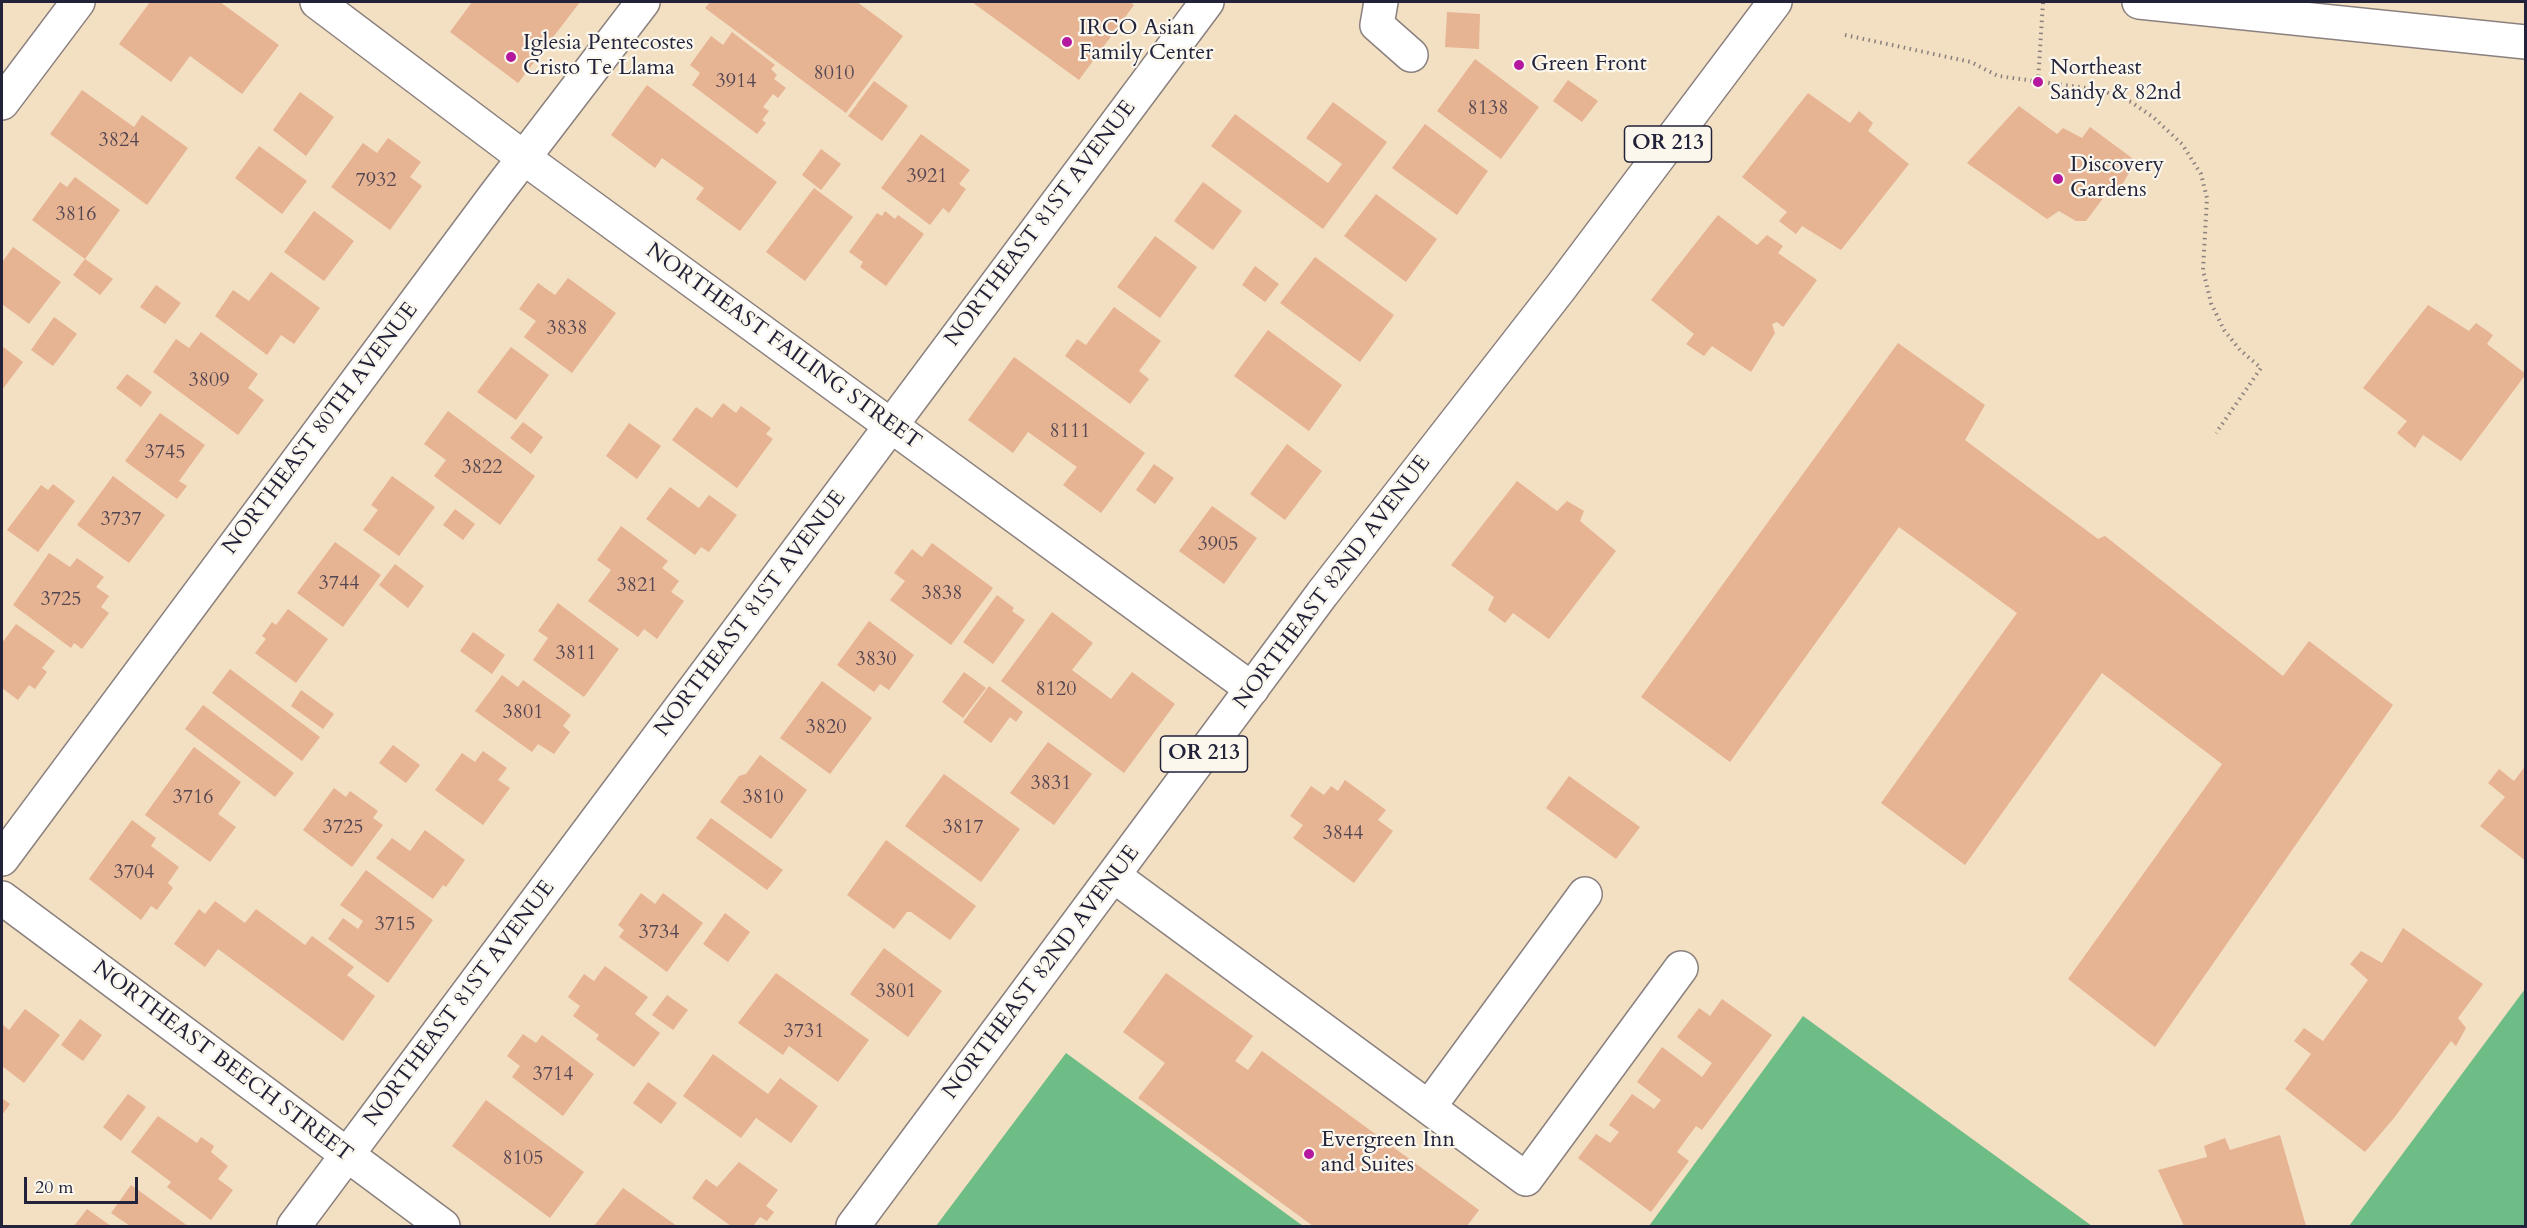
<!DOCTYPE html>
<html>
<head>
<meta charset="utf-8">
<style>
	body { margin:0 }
	#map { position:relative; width:2527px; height:1228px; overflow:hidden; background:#f3dfc2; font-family:Cardo,serif }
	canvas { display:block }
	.frame { position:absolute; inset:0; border:3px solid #22223b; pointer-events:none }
	.scale { position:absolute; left:24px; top:1177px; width:114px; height:27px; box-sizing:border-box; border:3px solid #22223b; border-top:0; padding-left:8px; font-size:18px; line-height:21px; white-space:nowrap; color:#22223b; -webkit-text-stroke:4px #fbf7ec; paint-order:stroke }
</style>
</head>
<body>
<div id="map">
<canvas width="2527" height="1228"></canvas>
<div class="frame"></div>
<div class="scale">20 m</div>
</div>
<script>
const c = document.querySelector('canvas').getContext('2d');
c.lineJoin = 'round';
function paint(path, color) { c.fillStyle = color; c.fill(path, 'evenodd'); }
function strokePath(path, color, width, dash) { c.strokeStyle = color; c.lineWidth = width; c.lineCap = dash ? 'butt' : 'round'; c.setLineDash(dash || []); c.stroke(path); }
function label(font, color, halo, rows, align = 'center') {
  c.font = font + ' Cardo,serif'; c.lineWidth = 4.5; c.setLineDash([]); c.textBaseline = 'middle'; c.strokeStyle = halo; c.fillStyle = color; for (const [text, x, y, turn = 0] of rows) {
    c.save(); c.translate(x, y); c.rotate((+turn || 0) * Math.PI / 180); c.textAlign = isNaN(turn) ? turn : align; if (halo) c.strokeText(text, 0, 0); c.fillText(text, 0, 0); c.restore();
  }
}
const forest = new Path2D(`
	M2525,989V1226H2349Z
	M1803,1016L2092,1226H1649Z
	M1066,1053L1303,1226H936Z`);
const building = new Path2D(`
	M150,2H220L279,45L242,94L190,56L171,82L119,44Z
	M472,2H580L518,83L450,32Z
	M710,2H857L903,36L846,113L705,8Z
	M972,2H1130L1134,5L1079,80Z
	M1447,12L1480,14L1479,49L1445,47Z
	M732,32L775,65L771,69L777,75L774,79L786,88L778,98L773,94L763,107L769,111L762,120L766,123L757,134L692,85L700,73L690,65L711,36L723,45Z
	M1475,59L1539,107L1501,159L1437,111Z
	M1568,80L1598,101L1582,122L1553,101Z
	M874,81L908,106L882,141L848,116Z
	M647,85L777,182L740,231L696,199L704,188L662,158L655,168L611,135Z
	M82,90L134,127L142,115L188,148L147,205L50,134Z
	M300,92L334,117L306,156L273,130Z
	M1808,93L1850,123L1859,111L1873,123L1868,131L1909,164L1841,250L1802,226L1796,234L1779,221L1787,212L1742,177Z
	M1333,102L1387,142L1323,229L1211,146L1235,114L1328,183L1342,164L1306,138Z
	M2019,106L2057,134L2063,128L2082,138L2090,127L2136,161L2116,195L2104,197L2086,221H2076L2059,211L2047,219L1967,163Z
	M1425,124L1488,171L1457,215L1392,168Z
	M921,134L970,170L959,184L966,189L949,213L943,208L930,225L881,188Z
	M388,138L421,162L410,177L422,186L390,230L331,187L363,143L377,153Z
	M259,146L307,181L282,214L235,178Z
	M821,149L841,164L821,190L802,175Z
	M75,177L120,210L85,259L32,220L60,182L67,187Z
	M1203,182L1242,211L1213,250L1174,221Z
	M814,188L853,217L805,281L766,252Z
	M1376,194L1437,239L1406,282L1344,236Z
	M314,211L354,241L324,281L284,252Z
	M885,211L895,219L898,215L924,234L886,286L860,267L863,262L849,252L877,213L882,216Z
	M1718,215L1757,245L1767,235L1783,246L1778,253L1817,280L1783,327L1777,322L1772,324L1775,333L1751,372L1712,346L1704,356L1686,344L1694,334L1651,300Z
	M1155,236L1197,267L1160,318L1117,287Z
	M13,247L61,282L29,324L2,304V259L3,261Z
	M1315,257L1394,315L1360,362L1280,303Z
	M85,259L113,279L100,295L73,275Z
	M1255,266L1279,284L1265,302L1242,285Z
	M271,272L320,308L294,344L281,335L267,355L215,316L233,290L249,301Z
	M568,278L616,313L572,373L524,337L536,321L519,309L538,283L555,295Z
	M156,285L181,303L165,324L140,307Z
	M2428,305L2469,331L2476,323L2493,335L2487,344L2526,374L2461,461L2423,435L2415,448L2397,433L2407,421L2363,388Z
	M1114,307L1161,341L1139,371L1149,379L1130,404L1065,356L1077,339L1086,345Z
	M54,317L77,334L53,366L31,350Z
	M1268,330L1342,385L1309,431L1234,376Z
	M201,332L258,374L248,388L264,400L238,435L153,372L176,339L189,348Z
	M1898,343L1985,405L1965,440L2098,539L2105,536L2283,676L2309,641L2393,705L2155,1047L2068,979L2222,764L2102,673L1965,865L1881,803L2017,613L1899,527L1730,762L1641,697Z
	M2,346L23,362L2,390Z
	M511,347L549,375L516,420L477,392Z
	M1014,357L1145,453L1101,513L1063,485L1077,467L1028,432L1013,453L968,420Z
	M127,374L152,392L141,407L116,388Z
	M723,403L736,413L741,406L771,428L766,434L773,439L737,488L672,440L696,407L712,418Z
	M448,411L535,476L500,525L434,476L446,460L424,444Z
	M160,413L205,445L179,481L187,486L177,499L125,461Z
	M523,422L543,437L531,454L510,438Z
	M629,423L661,446L637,479L606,456Z
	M1287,444L1322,471L1285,520L1250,494Z
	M1154,464L1174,478L1155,504L1136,490Z
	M113,476L165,515L129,563L77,525Z
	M392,476L435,507L399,556L363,530L378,510L371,505Z
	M1517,481L1557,511L1567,501L1584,511L1580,521L1616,551L1549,639L1513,613L1505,623L1488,610L1494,597L1451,565Z
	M53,484L75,501L38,552L7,530L41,485L48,490Z
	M670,487L699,508L709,495L737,515L709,552L701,547L695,555L646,519Z
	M1212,506L1257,538L1224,584L1179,551Z
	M455,509L475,524L463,540L443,525Z
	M621,526L668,561L662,568L679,581L671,592L684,601L657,639L644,629L638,637L588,601L611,570L597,560Z
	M335,542L381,575L343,627L297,593Z
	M932,543L993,588L951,645L890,600L905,581L894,573L912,549L922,557Z
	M49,553L70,567L77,558L104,577L96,587L109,596L101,607L109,613L82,649L74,643L71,648L13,605Z
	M395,564L424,586L408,608L379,585Z
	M997,595L1014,608L1012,611L1025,620L993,664L963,642Z
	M558,603L619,649L584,697L533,660L548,638L538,631Z
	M288,609L328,639L296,683L255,653L266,639L262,636L272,622L276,625Z
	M1052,612L1093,643L1072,670L1111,699L1132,672L1175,704L1124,773L1001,681Z
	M869,621L914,655L889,690L880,684L874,692L837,665Z
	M16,624L55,651L42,668L47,672L35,689L29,685L18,700L2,688V643Z
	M473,632L505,655L492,674L460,651Z
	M230,669L320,737L302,761L212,693Z
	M964,672L986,688L963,718L942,702Z
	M502,675L518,687L523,680L571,715L563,726L570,732L554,754L538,744L532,752L475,711Z
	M822,681L872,718L830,774L780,738Z
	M989,686L1023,712L1016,722L1010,717L991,743L963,722Z
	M301,690L334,714L323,729L291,706Z
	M203,705L294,773L275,797L185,729Z
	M1048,742L1092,774L1054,825L1010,793Z
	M393,745L420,765L406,783L379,763Z
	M194,747L241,782L218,814L236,827L210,862L145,815Z
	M483,751L507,768L498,780L510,788L483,825L435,790L462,753L475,762Z
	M760,755L807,790L771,839L720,802L739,776L746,774Z
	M2526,765V861L2480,826L2505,797L2488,783L2499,769L2514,781Z
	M944,774L1020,829L981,882L905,826Z
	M1569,776L1640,827L1616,859L1546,808Z
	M1345,780L1386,810L1378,820L1393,831L1354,883L1293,838L1303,825L1290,816L1311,786L1324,795L1331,786L1338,791Z
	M334,788L346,797L350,791L378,811L373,818L383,825L352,867L303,830Z
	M711,818L783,870L767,890L696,838Z
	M132,820L156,838L151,846L179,867L168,883L173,888L157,910L151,906L141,920L89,879Z
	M425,830L465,860L446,887L443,885L433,899L376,858L392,838L410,851Z
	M886,840L976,906L950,940L911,912H907L894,929L847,895Z
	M366,870L433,920L388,983L328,939L343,918L358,929L363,921L340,905Z
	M641,893L655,904L663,893L703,923L667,972L619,937L624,930L618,925Z
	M215,901L245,923L256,909L305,945L312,936L354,967L347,975L375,996L343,1041L218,949L205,967L174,944L199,909L205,914Z
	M725,913L750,932L728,962L703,944Z
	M2403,928L2483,984L2458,1018L2466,1028L2456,1046L2451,1041L2394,1118L2365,1152L2285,1089L2311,1054L2294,1041L2304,1028L2323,1041L2368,980L2350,964L2361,951L2382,963Z
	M884,948L942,991L908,1037L850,994Z
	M605,966L648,997L635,1014L660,1033L634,1067L596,1039L599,1035L573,1016L580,1006L568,997L584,974L594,981Z
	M776,973L869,1040L838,1082L789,1046L783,1055L738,1023Z
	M1166,973L1253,1036L1235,1061L1248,1070L1262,1051L1479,1210L1467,1226H1313L1138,1098L1165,1063L1123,1032Z
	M667,995L688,1010L673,1030L652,1015Z
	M1722,999L1772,1035L1702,1130L1696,1126L1677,1152L1689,1161L1651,1212L1578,1158L1596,1134L1612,1144L1610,1143L1619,1132L1609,1125L1632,1094L1654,1109L1661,1100L1637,1082L1662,1047L1702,1077L1712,1063L1677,1037L1699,1008L1710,1016Z
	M25,1009L60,1035L24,1083L2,1066V1024L9,1030Z
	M80,1019L102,1035L83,1061L61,1045Z
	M523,1034L536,1043L542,1035L594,1074L563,1116L512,1077L520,1066L507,1056Z
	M713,1054L768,1094L780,1078L818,1106L791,1143L756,1118L741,1138L683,1096Z
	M648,1082L677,1103L661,1124L633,1103Z
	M128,1094L146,1107L121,1141L103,1127Z
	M2,1098L10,1104L2,1115Z
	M486,1100L584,1172L550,1218L452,1146Z
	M158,1116L197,1143L201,1137L214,1146L211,1152L228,1166L218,1179L233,1190L211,1220L167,1187L171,1182L131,1152Z
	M2280,1135L2306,1226H2184L2158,1170L2207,1157L2204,1146L2225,1138L2230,1150Z
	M739,1162L778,1190L766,1206L774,1212L767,1221L760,1217L753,1226H731L692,1198L706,1179L717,1187Z
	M131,1185L188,1226H130L111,1213Z
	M623,1188L677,1226H594Z
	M87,1209L111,1226H74Z`);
const path = new Path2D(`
	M1845,35L1971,62L1998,76L2101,90L2131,102L2153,117L2182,144L2201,174L2207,198L2203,270L2211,303L2224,330L2240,350L2261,368L2216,433
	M2038,82L2043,2`);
const minor = new Path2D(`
	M317,2L524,158L1252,689
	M1381,2L1377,25L1411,55
	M2,103L78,2
	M2,859L496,194L643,2
	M1114,876L1526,1179L1681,968
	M2,898L443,1226
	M1429,1107L1585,894
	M294,1226L1207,2`);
const major = new Path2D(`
	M2139,2L2526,42
	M853,1226L1322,594L1561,287L1775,2`);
const markers = [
	[1067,42,6,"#b5179e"],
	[511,57,6,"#b5179e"],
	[1519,65,6,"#b5179e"],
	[2038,82,6,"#b5179e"],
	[2058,179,6,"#b5179e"],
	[1309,1154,6,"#b5179e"]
];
const numberNames = [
	["8010",834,74],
	["3914",736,82],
	["8138",1488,109],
	["3824",119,141],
	["3921",927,177],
	["7932",376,181],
	["3816",76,215],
	["3838",567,329],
	["3809",209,381],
	["8111",1070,432],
	["3745",165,453],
	["3822",482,468],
	["3737",121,520],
	["3905",1218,545],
	["3744",339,584],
	["3821",637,586],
	["3838",942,594],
	["3725",61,600],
	["3811",576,654],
	["3830",876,660],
	["8120",1056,690],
	["3801",523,713],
	["3820",826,728],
	["3831",1051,784],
	["3716",193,798],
	["3810",763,798],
	["3725",343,828],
	["3817",963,828],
	["3844",1343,834],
	["3704",134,873],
	["3715",395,925],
	["3734",659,933],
	["3801",896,992],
	["3731",804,1032],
	["3714",553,1075],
	["8105",523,1159]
];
const shields = [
	[1668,144,87],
	[1204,754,87]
];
const shieldNames = [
	["OR 213",1668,144],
	["OR 213",1204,754]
];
const poiNames = [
	["IRCO Asian",1079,29],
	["Family Center",1079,54],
	["Iglesia Pentecostes",523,44],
	["Cristo Te Llama",523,69],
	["Green Front",1531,65],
	["Northeast",2050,69],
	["Sandy & 82nd",2050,94],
	["Discovery",2070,166],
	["Gardens",2070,191],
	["Evergreen Inn",1321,1141],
	["and Suites",1321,1166]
];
const streetNames = [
	["NORTHEAST 81ST AVENUE",1041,224,-53],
	["NORTHEAST FAILING STREET",783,347,36],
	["NORTHEAST 80TH AVENUE",321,429,-53],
	["NORTHEAST 82ND AVENUE",1333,583,-53],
	["NORTHEAST 81ST AVENUE",751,614,-53],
	["NORTHEAST 82ND AVENUE",1042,973,-53],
	["NORTHEAST 81ST AVENUE",460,1004,-53],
	["NORTHEAST BEECH STREET",222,1062,37]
];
paint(forest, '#6ebc86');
paint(building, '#e6b393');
strokePath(minor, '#8a807e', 36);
strokePath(major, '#8a807e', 36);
strokePath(path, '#8a807e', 4, [1.5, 4.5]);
strokePath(minor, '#fff', 33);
strokePath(major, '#fff', 33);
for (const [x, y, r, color] of markers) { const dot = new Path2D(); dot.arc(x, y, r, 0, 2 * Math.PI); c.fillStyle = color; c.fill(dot); strokePath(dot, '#fbf7ec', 2); }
label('20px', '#534651', null, numberNames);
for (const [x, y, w] of shields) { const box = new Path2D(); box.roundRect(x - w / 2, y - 18, w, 36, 4.5); c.fillStyle = '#fbf7ec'; c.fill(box); strokePath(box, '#22223b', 1.5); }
label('bold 21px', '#22223b', null, shieldNames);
label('22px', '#22223b', '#fbf7ec', poiNames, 'left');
label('22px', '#22223b', '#fbf7ec', streetNames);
</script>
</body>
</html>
